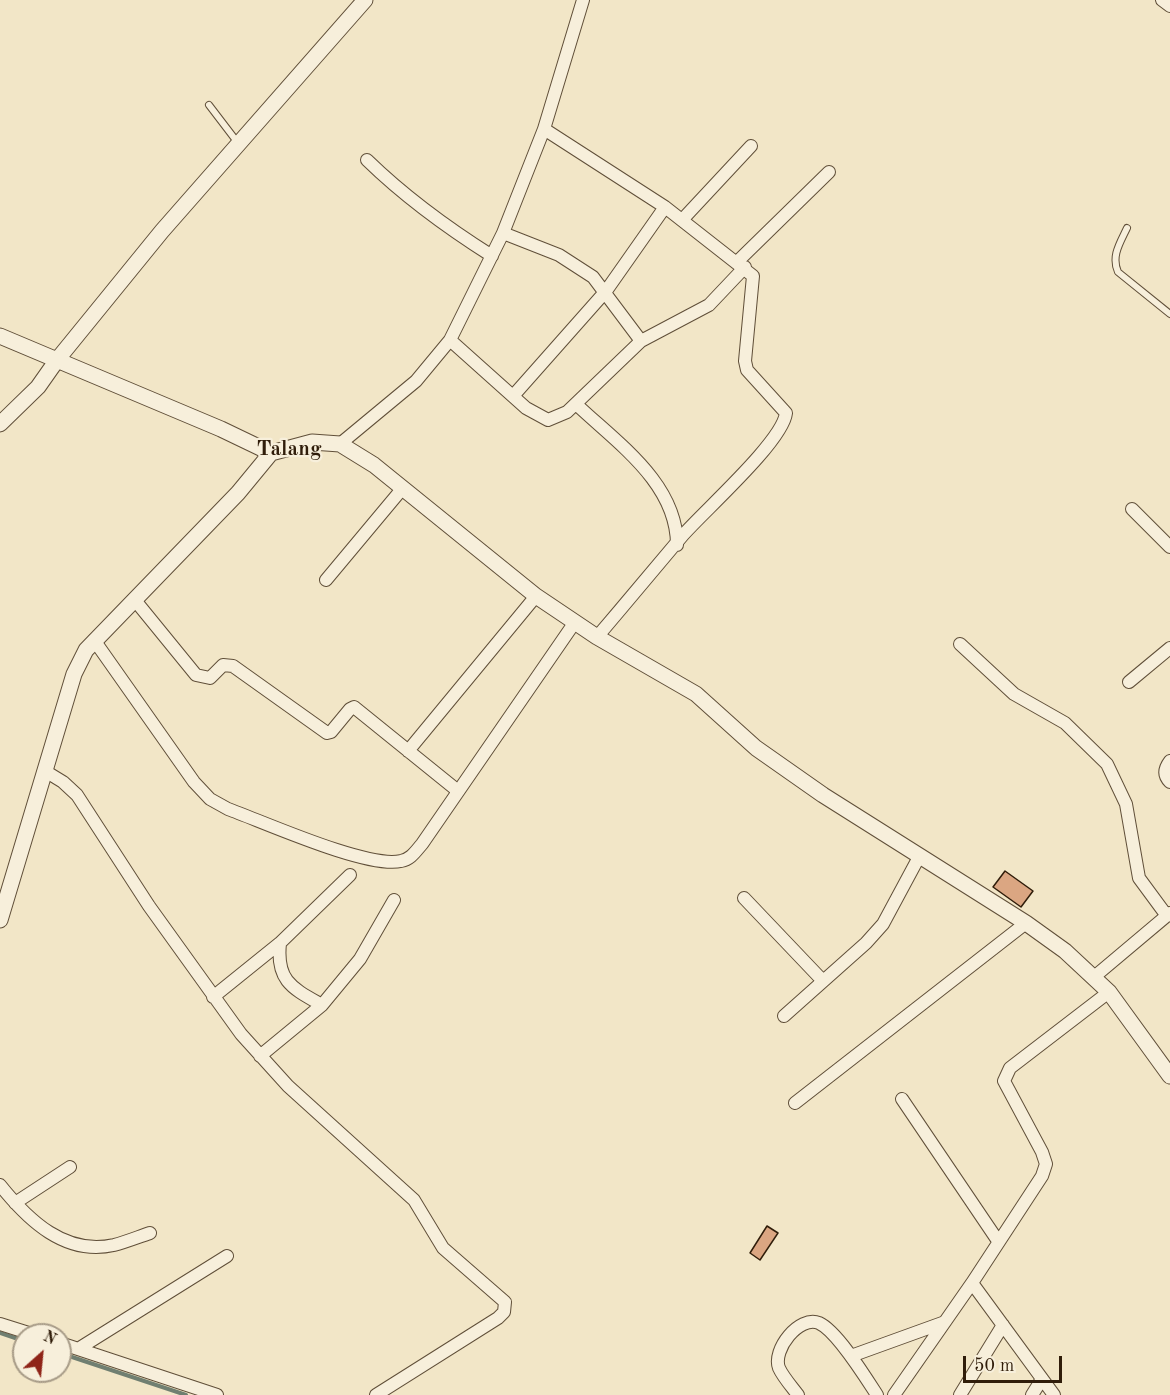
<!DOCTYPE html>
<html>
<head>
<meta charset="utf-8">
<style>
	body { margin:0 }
	#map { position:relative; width:1170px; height:1395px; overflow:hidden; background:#f2e6c7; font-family:"Old Standard TT",serif }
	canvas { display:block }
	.north { position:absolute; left:12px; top:1323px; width:60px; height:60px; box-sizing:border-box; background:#f7efdb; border:2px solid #a79b87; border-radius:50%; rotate:27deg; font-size:16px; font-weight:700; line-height:24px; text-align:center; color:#301d0a }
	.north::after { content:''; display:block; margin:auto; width:21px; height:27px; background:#8f2418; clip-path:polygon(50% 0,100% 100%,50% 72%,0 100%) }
	.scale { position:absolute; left:963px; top:1356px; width:99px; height:27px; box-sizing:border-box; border:3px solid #301d0a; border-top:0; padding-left:8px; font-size:18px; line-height:21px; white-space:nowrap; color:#301d0a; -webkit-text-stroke:4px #f7efdb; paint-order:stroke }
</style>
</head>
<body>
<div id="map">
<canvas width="1170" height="1395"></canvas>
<div class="north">N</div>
<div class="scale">50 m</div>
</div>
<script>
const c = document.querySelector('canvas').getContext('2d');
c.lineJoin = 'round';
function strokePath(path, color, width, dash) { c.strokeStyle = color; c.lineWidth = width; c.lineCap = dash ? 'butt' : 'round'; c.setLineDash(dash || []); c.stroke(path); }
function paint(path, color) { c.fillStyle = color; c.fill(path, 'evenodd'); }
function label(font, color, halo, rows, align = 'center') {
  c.font = font + ' "Old Standard TT",serif'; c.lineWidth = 4.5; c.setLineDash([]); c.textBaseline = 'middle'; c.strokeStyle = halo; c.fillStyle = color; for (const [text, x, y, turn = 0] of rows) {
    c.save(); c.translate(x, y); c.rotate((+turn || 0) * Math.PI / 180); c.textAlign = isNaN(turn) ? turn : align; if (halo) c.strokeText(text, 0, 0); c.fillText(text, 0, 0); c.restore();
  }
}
const stream = new Path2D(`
	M0,1333L24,1341
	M60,1353L186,1395`);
const building = new Path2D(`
	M1005,871L1033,891L1021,907L993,887Z
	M767,1226L778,1233L760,1260L750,1253Z`);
const service = new Path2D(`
	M209,105L238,143
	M1127,228C1120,243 1111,256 1118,272L1170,314`);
const minor = new Path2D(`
	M1162,0L1170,6
	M544,129L665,207L753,276L745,361L747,370L786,413C783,441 705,510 683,535C655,568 626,603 597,637
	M367,160C405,197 446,227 492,256
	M682,220L751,146
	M503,233L559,255L593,277L641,341
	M737,262L829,172
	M450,340L526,408L548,420L567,412L641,341L709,305L745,267
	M513,396L606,291L665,207
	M576,404C617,443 677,483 677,545
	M340,444L416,381L450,340L503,233L544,129L583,0
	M1132,509L1170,547
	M326,580L402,489
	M134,599L196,675L210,678L223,665L233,666L327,733L331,732L350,709L354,707L458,791
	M94,640L194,782L210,799L228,809C264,822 368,869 401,861C411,859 415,852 422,844L575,622
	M960,644L1014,694L1065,723L1107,764L1126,804L1139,878L1167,916
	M1129,682L1170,648
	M408,751L536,596
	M1170,761C1164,769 1163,775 1170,782
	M45,771L63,782L77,795L149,906L241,1034L288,1086L414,1200L443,1248L505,1302L504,1312L498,1318L376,1395
	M744,898L823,981
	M280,943C276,981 292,988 322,1005
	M1094,977L1170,913
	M213,997L280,943L350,875
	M784,1016L866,943L883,924L919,857
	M260,1056L322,1005L360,959L394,900
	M902,1099L998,1241
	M795,1103L1026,923
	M0,1185C28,1220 65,1256 114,1245C126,1242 138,1237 150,1233
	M15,1203L70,1167
	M972,1283L1054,1395
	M0,1324L35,1335
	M60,1343L217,1395
	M78,1349L227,1256
	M851,1356L945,1322
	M798,1395C792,1387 783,1377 779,1368C772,1350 799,1315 819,1323C837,1331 866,1378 877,1395
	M894,1395L972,1283L1042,1176L1046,1164L1042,1152L1004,1081L1010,1068L1109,992
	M960,1395L1003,1325
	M1032,1395L1042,1379`);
const tertiary = new Path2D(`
	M0,336L221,429L271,453
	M0,424L38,387L57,360L162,231L365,0
	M0,920L74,674L86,650L238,493L271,453L312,442L340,444L374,465L536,596L597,637L696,694L756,748L823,795L1026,923L1065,951L1109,992L1170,1076`);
const quarterNames = [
	["Talang",289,449]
];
strokePath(stream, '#707f71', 4);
paint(building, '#dba682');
strokePath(building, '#301d0a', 1.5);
strokePath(service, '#604f39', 8);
strokePath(minor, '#604f39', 14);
strokePath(tertiary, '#604f39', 17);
strokePath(service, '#f7efdb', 6);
strokePath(minor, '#f7efdb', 12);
strokePath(tertiary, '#f7efdb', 15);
label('bold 21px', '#301d0a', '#f7efdb', quarterNames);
</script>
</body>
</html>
